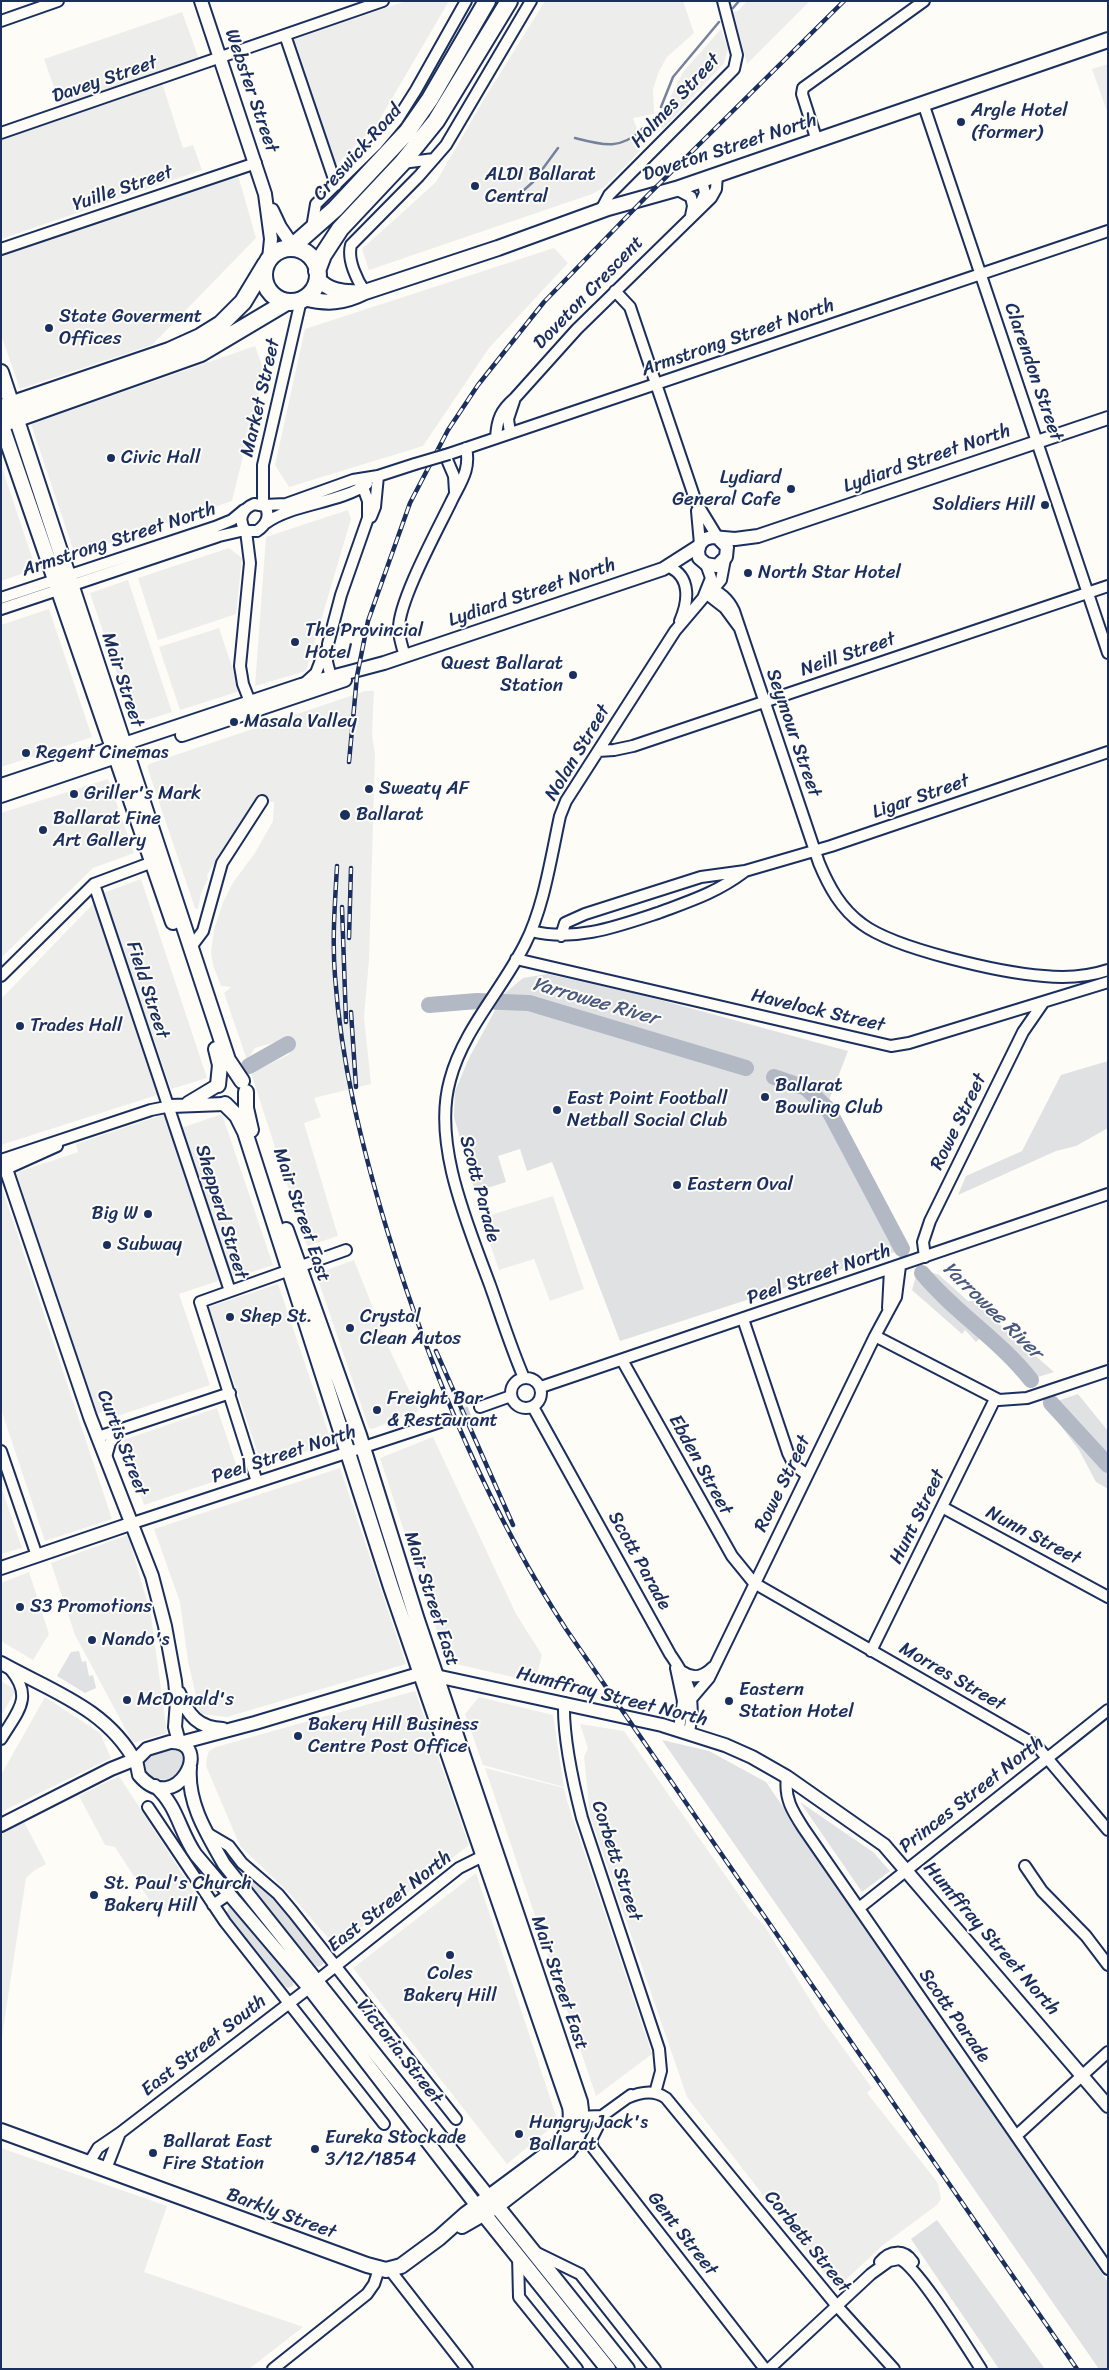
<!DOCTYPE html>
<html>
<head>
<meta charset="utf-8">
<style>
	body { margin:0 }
	#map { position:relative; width:1109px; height:2370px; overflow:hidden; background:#fdfcf7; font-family:Sriracha,sans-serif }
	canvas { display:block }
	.frame { position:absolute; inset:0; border:2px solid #1b2f5e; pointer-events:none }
</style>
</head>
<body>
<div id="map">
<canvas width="1109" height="2370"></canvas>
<div class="frame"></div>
</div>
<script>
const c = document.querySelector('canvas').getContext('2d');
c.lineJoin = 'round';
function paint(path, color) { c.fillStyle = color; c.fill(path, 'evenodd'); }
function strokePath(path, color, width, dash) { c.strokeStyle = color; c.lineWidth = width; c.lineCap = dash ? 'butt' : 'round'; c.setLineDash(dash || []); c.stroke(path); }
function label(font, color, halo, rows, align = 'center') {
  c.font = font + ' Sriracha,sans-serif'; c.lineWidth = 4; c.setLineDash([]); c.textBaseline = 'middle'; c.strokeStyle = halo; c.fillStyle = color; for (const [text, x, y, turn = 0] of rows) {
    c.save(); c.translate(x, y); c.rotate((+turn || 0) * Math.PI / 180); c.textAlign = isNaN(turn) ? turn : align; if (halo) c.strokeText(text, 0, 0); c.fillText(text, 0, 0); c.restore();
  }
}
const built = new Path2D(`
	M406,1H449L377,124L335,166L292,40Z
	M545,1H683L694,33L667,57L659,71L653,89L654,114L633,118L642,142L639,152L603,188L592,194L369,270L362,249L436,182L486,96Z
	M747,1H810L747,64L733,12L738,11Z
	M182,12L199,59L61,107L44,59Z
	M721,29L728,49L724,63L663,129L657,123L683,72Z
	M1108,64V114L1092,69Z
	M162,83L183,148L193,145L202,170L1,239V138Z
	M238,175L256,238L152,345L20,389L1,335V256Z
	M554,248L568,263L489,348L423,446L289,487L275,465L305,329Z
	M255,346L264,371L232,501L75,555L31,424Z
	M1,465L36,569L1,581Z
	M348,510L351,519L306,671L255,686L266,537Z
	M229,548L242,558L236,614L158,640L138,578Z
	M128,580L172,712L134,724L90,593Z
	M49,609L92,737L1,767V625Z
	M219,628L240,691L180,710L159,647Z
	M365,691H374L372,734L375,755L369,960L364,1017L371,1084L314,1098L321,1117L304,1123L338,1236L307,1246L251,1073L290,1054L283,1040L255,1048L247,1060L224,993L231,987L221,986L213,965L211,952L214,930L223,902L234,881L255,853L273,821L274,802L254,801L207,875L208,879L201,893L198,909L195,908L147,767L149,764Z
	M108,779L134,853L93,868L1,958V813Z
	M141,879L207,1078L171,1089L103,893Z
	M94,903L157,1095L1,1145V999Z
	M165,1114L221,1280L179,1294L210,1385L109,1419L106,1411L97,1414L15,1173L78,1152L76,1144Z
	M222,1114L273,1265L232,1279L181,1128Z
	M1,1185L112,1519L45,1541L1,1409Z
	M553,1196L584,1289L550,1301L534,1259L499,1270L481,1218Z
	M354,1260L388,1346L419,1411L372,1429L369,1428L316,1274Z
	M278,1284L332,1443L262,1466L209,1307Z
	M217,1408L239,1473L144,1505L123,1440Z
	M433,1437L516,1614L542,1655L535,1682L447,1662L380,1458Z
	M340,1468L406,1664L227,1717L200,1714L188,1661L180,1602L154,1529Z
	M1,1486L22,1548L1,1554Z
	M128,1535L151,1615L167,1733L133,1743L75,1635L51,1563Z
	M29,1572L49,1634L33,1660L1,1641V1583Z
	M1,1681L16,1690L1,1716Z
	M415,1691L469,1845L336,1947L290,1894L240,1846L206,1766L207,1757L209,1751L216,1747Z
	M45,1697L100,1733L111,1758L1,1812V1775Z
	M479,1697L553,1715L564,1787L483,1765L465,1714Z
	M580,1724L624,1731L751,1912L764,1925L820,2016L872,2088L867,2093L938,2183L941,2199L937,2205L883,2245L836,2289L687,2097L590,1816L584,1757L588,1748Z
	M485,1768L564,1788L567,1801L652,2054L596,2096Z
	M119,1776L194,1892L159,1915L115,1847L105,1845L79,1796Z
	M24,1822L46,1864L35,1870L26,1878L1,2043V1834Z
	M476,1873L558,2122L507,2164L353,1968Z
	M1,2148L167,2206L144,2272L303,2327L249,2369H1Z`);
const green = new Path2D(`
	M547,974L642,995L848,1051L823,1116L895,1252L620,1341L552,1162L527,1171L520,1149L498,1156L506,1182L475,1192L454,1117L455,1091L469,1058L504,994L523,978Z
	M1108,1061V1128L1076,1146L1056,1151L958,1195L966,1176L1022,1151L1061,1075Z
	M925,1270L939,1275L968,1301H973L1054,1372L1025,1381L981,1337L976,1342L965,1330L962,1334L912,1290L916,1276Z
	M1078,1394L1108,1431V1489L1096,1482L1079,1450L1045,1405Z
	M79,1651L82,1662L86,1661L89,1676L93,1675L96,1688L85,1693L57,1676L71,1652Z
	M662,1740L709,1751L766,1782L1108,2282V2369H1099Z
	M176,1749L182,1753C194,1774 165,1788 146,1774L143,1766C148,1751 162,1748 176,1749Z
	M800,1802L873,1852L890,1871L862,1892Z
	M224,1851H227L241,1867L287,1912L325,1961L321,1966L317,1967L248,1887Z
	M230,1904L294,1979L293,1986L288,1988L280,1984L226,1915Z
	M937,2220L1045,2369H999L911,2239Z`);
const stream = new Path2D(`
	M733,8L739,1
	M661,107L673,77L719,22
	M575,138C602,145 621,151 643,128
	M516,197L533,182L558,148`);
const river = new Path2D(`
	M429,1005L477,1001L529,1003L746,1068
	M249,1066L288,1044
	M774,1077L806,1088L828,1109L902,1249
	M922,1273C955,1313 999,1339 1031,1380
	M1051,1403L1108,1465`);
const minorTunnel = new Path2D(`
	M446,1420L480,1407`);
const minor = new Path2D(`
	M1,21L58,1
	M285,35L336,185
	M923,103L1108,653
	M1,133L383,1
	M817,141L802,94L803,88L924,1
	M402,163L434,159
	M676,189L691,197L693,206L691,216
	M699,206L705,193L702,180
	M601,210L609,195L734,69L737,55L723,1
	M312,228L316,204L376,145L397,120L416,90L466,1
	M1,249L256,163
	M615,291L630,307L696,502L718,538
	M365,292C357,280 347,260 351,245L419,176L446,145L531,1
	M510,433L508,419L514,401
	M496,438C497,419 501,410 515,398L577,329L711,198L716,189L717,175
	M449,454L1108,231
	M445,455L454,476L455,492
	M254,504L265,506C271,516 266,525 257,531H246C237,520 242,509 254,504Z
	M263,505V465L301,300
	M264,505L286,504L353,480L378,476L415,464
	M697,511L700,544
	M371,517L375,507L378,476
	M266,523C291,504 340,503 367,484
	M246,531L250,563L240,666L243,684L250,702
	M669,567C692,577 688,603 680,621
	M710,593L721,580L725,559
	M1,598L215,527L232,520L244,510
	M1,609L219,536L245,530
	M739,627L725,608L707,594L708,589C719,590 729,600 734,611L819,863C829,887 841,909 862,924C895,949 1002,973 1044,976C1065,978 1087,977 1108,970
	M405,656C402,647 399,638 399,629C398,602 438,529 451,502C460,483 471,470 466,448
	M331,677L327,662L328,644L341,595L368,518V501L360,479
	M305,683L316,673L324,652
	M598,751L614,750L633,746L1108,586
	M94,884L230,1291
	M531,931C575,942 616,927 658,913C690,901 716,893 744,872
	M561,936L565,923L585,914L701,877L745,871L831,846L1108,752
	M191,947L203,931L222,863L262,801
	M516,959L891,1046L909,1043L1108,982
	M1,976L94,884L158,860
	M1,1160L151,1110L171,1106
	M6,1169L57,1146
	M925,1257L923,1242L930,1221L1023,1032L1043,1003
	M888,1308L890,1270
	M743,1319L788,1453L794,1465L807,1475
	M875,1336L999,1400L1027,1398L1108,1371
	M622,1360L732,1556L754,1583L1036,1745L1108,1830
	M511 1393a15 15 0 1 1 30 0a15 15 0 1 1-30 0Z
	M524,1378C511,1348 501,1316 490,1285C468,1225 432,1144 450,1080C463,1030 502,990 525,944C544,907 551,857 560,816L566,801L675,631L703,598L711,578L706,564
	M541,1387L1108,1194
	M480,1407L511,1396
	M533,1407L670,1654C690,1683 696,1697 689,1732
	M98,1437L230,1393
	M1,1451L37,1556
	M106,1457L110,1443L119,1431
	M257,1482L200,1302L346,1250
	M942,1507L1108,1597
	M133,1523L446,1420
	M871,1651L995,1399
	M676,1668L683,1701L679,1729
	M683,1672C694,1680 704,1676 713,1667
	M692,1698L709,1678L875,1336L896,1297L900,1266
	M564,1703C563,1739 573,1783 582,1818L659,2049L661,2071L655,2093
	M1,1739C17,1712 34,1698 11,1670
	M787,1777C784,1799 793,1812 804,1829L1108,2269
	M148,1807L225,1922L384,2124
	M207,1833L229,1846L242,1863L278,1894L293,1912L456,2119
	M1025,1866L1042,1891L1086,1936L1108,1965
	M213,1905L229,1894
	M859,1908L1108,1710
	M318,1980L459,1868L485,1855
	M627,2098C640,2092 654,2089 666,2098L837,2306L894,2369
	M575,2117L602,2116L631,2095
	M600,2117L599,2124L591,2140L593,2148L765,2369
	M1016,2136L1108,2052
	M89,2163L98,2148L120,2133L309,1988
	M106,2169L120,2133
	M535,2252L580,2274L655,2369
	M518,2256L519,2297L577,2369
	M880,2262C890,2250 904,2249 913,2262
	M390,2270L467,2369
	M273,2369L367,2294L374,2284L379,2269
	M769,2369L871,2274L889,2261L899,2259C916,2264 968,2349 981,2369`);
const tertiary = new Path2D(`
	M201,1L265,194L271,239L269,259
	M272,210L280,227L293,246
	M719,539L727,547L726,557L717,566L706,564L699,558L698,551L700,544L705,539L712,537L735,539L758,536L1108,418
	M182,735L345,680
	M1,785L301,685L384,663L663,569L699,546
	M1,796L122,755
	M188,1103L218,1085
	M171,1106L224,1104
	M1,1165L6,1169L90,1417L152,1576L165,1626L175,1681L177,1701L175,1727L179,1742
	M1,1568L133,1523
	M1,1663C51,1691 108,1709 136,1763
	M179,1693C188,1715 198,1728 223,1729
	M170,1742C216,1740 176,1819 139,1775L136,1760L147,1749Z
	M180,1743L255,1723L422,1673L662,1725L725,1745L752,1757L787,1777L884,1845L1108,2106
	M190,1767C187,1803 207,1834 224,1864L489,2197
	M155,1786C178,1806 179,1831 196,1855L309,1988L477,2206
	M1,1825L111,1769L136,1759`);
const secondary = new Path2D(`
	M317,278C328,291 343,293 359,292
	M304,298C327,304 343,303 365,292L498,248L608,208L676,189L1108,40
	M1,372L228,1060L242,1081
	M1,423L173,922
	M216,1049L220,1065L218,1085
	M246,1092V1108L251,1130
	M286,1230L359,1435L417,1620L580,2102C583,2121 581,2136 568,2151L497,2206L462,2226
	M1,2131L367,2265L386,2270L401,2266L439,2238L466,2214L555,2148C567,2137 573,2123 570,2107L391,1587L245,1132L237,1116L225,1104
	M491,2199L627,2369
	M479,2208L608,2369`);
const trunk = new Path2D(`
	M293,246L335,209L407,132L430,99L487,1
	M264 275a27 27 0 1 1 54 0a27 27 0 1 1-54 0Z
	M317,271L323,255L340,229L402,163L436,121L509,1
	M1,408L169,351L200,337L221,324L243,302L266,264
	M1,424L201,353L285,303`);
const rail = new Path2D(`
	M349,762L357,676L368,621L410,503L448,430L478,385L544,302L645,198L844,1
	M337,866C335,903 332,940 335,976C341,1063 362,1147 387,1230C430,1369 486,1507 566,1629L1077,2369
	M342,907L346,1022
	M349,938L351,868
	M351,1012L356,1087
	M436,1351L513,1525`);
const minorBridge = new Path2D(`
	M415,464L449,454`);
const markers = [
	[961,122,5,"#1b2f5e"],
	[475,186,5,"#1b2f5e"],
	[49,328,5,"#1b2f5e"],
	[111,458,5,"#1b2f5e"],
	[791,489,5,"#1b2f5e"],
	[1045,505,5,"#1b2f5e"],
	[748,573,5,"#1b2f5e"],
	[295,642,5,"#1b2f5e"],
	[573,675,5,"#1b2f5e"],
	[234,722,5,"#1b2f5e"],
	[26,753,5,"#1b2f5e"],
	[369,789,5,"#1b2f5e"],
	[74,794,5,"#1b2f5e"],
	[345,815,6,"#1b2f5e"],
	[43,830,5,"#1b2f5e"],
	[20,1026,5,"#1b2f5e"],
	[765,1097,5,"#1b2f5e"],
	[557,1110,5,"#1b2f5e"],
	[677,1185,5,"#1b2f5e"],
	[148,1214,5,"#1b2f5e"],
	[107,1245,5,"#1b2f5e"],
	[230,1317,5,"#1b2f5e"],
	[350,1328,5,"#1b2f5e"],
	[377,1410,5,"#1b2f5e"],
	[20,1607,5,"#1b2f5e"],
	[92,1640,5,"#1b2f5e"],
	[127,1700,5,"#1b2f5e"],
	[729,1701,5,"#1b2f5e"],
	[298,1736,5,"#1b2f5e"],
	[94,1895,5,"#1b2f5e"],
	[450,1955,5,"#1b2f5e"],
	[519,2134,5,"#1b2f5e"],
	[315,2149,5,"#1b2f5e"],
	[153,2153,5,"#1b2f5e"]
];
const streetNames = [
	["Davey Street",105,80,-19],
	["Webster Street",251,91,71],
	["Holmes Street",676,101,-47],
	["Doveton Street North",730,148,-18],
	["Creswick Road",358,153,-48],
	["Yuille Street",123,189,-19],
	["Doveton Crescent",589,293,-46],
	["Armstrong Street North",738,338,-19],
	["Clarendon Street",1033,372,71],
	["Market Street",261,398,-77],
	["Lydiard Street North",927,459,-19],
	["Armstrong Street North",119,540,-18],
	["Lydiard Street North",532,593,-19],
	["Neill Street",848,655,-19],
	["Mair Street",122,680,72],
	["Seymour Street",793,733,71],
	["Nolan Street",578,753,-59],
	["Ligar Street",921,797,-19],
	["Field Street",147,990,72],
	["Havelock Street",818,1011,13],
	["Rowe Street",959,1122,-64],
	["Scott Parade",479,1189,75],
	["Shepperd Street",221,1212,73],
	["Mair Street East",301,1215,71],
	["Peel Street North",819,1275,-19],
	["Curtis Street",122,1443,69],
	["Peel Street North",284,1455,-18],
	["Ebden Street",700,1465,61],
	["Rowe Street",783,1484,-64],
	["Hunt Street",918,1517,-64],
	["Nunn Street",1033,1536,28],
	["Scott Parade",639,1561,61],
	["Mair Street East",431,1599,72],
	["Morres Street",952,1677,30],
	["Humffray Street North",612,1697,14],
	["Princes Street North",972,1795,-38],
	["Corbett Street",616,1861,72],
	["East Street North",390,1902,-38],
	["Humffray Street North",991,1939,49],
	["Mair Street East",559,1983,71],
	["Scott Parade",954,2016,55],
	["East Street South",204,2046,-38],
	["Victoria Street",399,2052,52],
	["Barkly Street",281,2214,20],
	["Gent Street",682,2234,52],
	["Corbett Street",807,2242,51]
];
const poiNames = [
	["Argle Hotel",971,111],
	["(former)",971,133],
	["ALDI Ballarat",485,175],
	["Central",485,197],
	["State Goverment",59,317],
	["Offices",59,339],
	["Civic Hall",121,458],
	["Lydiard",781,478,"right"],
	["General Cafe",781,500,"right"],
	["Soldiers Hill",1035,505,"right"],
	["North Star Hotel",758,573],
	["The Provincial",305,631],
	["Hotel",305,653],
	["Quest Ballarat",563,664,"right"],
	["Station",563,686,"right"],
	["Masala Valley",244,722],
	["Regent Cinemas",36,753],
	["Sweaty AF",379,789],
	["Griller's Mark",84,794],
	["Ballarat",356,815],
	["Ballarat Fine",53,819],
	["Art Gallery",53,841],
	["Trades Hall",30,1026],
	["Ballarat",775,1086],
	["Bowling Club",775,1108],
	["East Point Football",567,1099],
	["Netball Social Club",567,1121],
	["Eastern Oval",687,1185],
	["Big W",138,1214,"right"],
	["Subway",117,1245],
	["Shep St.",240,1317],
	["Crystal",360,1317],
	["Clean Autos",360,1339],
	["Freight Bar",387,1399],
	["& Restaurant",387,1421],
	["S3 Promotions",30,1607],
	["Nando's",102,1640],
	["Eastern",739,1690],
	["Station Hotel",739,1712],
	["McDonald's",137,1700],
	["Bakery Hill Business",308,1725],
	["Centre Post Office",308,1747],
	["St. Paul's Church",104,1884],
	["Bakery Hill",104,1906],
	["Coles",450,1974,"center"],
	["Bakery Hill",450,1996,"center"],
	["Hungry Jack's",529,2123],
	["Ballarat",529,2145],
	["Eureka Stockade",325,2138],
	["3/12/1854",325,2160],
	["Ballarat East",163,2142],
	["Fire Station",163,2164]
];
const waterNames = [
	["Yarrowee River",595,1002,16],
	["Yarrowee River",992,1311,44]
];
paint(built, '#edeeec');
paint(green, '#e0e1e3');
strokePath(stream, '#76819c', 2.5);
strokePath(river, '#b3b8c5', 16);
strokePath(minorTunnel, '#d0d3d8', 10, [10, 5]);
strokePath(minor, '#1b2f5e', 14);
strokePath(tertiary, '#1b2f5e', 16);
strokePath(secondary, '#1b2f5e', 18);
strokePath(trunk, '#1b2f5e', 20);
strokePath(minor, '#fdfcf7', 10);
strokePath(tertiary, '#fdfcf7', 12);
strokePath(secondary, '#fdfcf7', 14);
strokePath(trunk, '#fdfcf7', 16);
strokePath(rail, '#1b2f5e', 4.5);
strokePath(rail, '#fdfcf7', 2.5, [8]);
strokePath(minorBridge, '#1b2f5e', 14, []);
strokePath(minorBridge, '#fdfcf7', 10);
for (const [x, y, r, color] of markers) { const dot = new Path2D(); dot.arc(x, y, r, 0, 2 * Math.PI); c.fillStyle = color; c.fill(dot); strokePath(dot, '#fdfcf7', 2); }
label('19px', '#1b2f5e', '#fdfcf7', streetNames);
label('19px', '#1b2f5e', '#fdfcf7', poiNames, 'left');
label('italic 20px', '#49587d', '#fdfcf7', waterNames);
</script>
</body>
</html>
